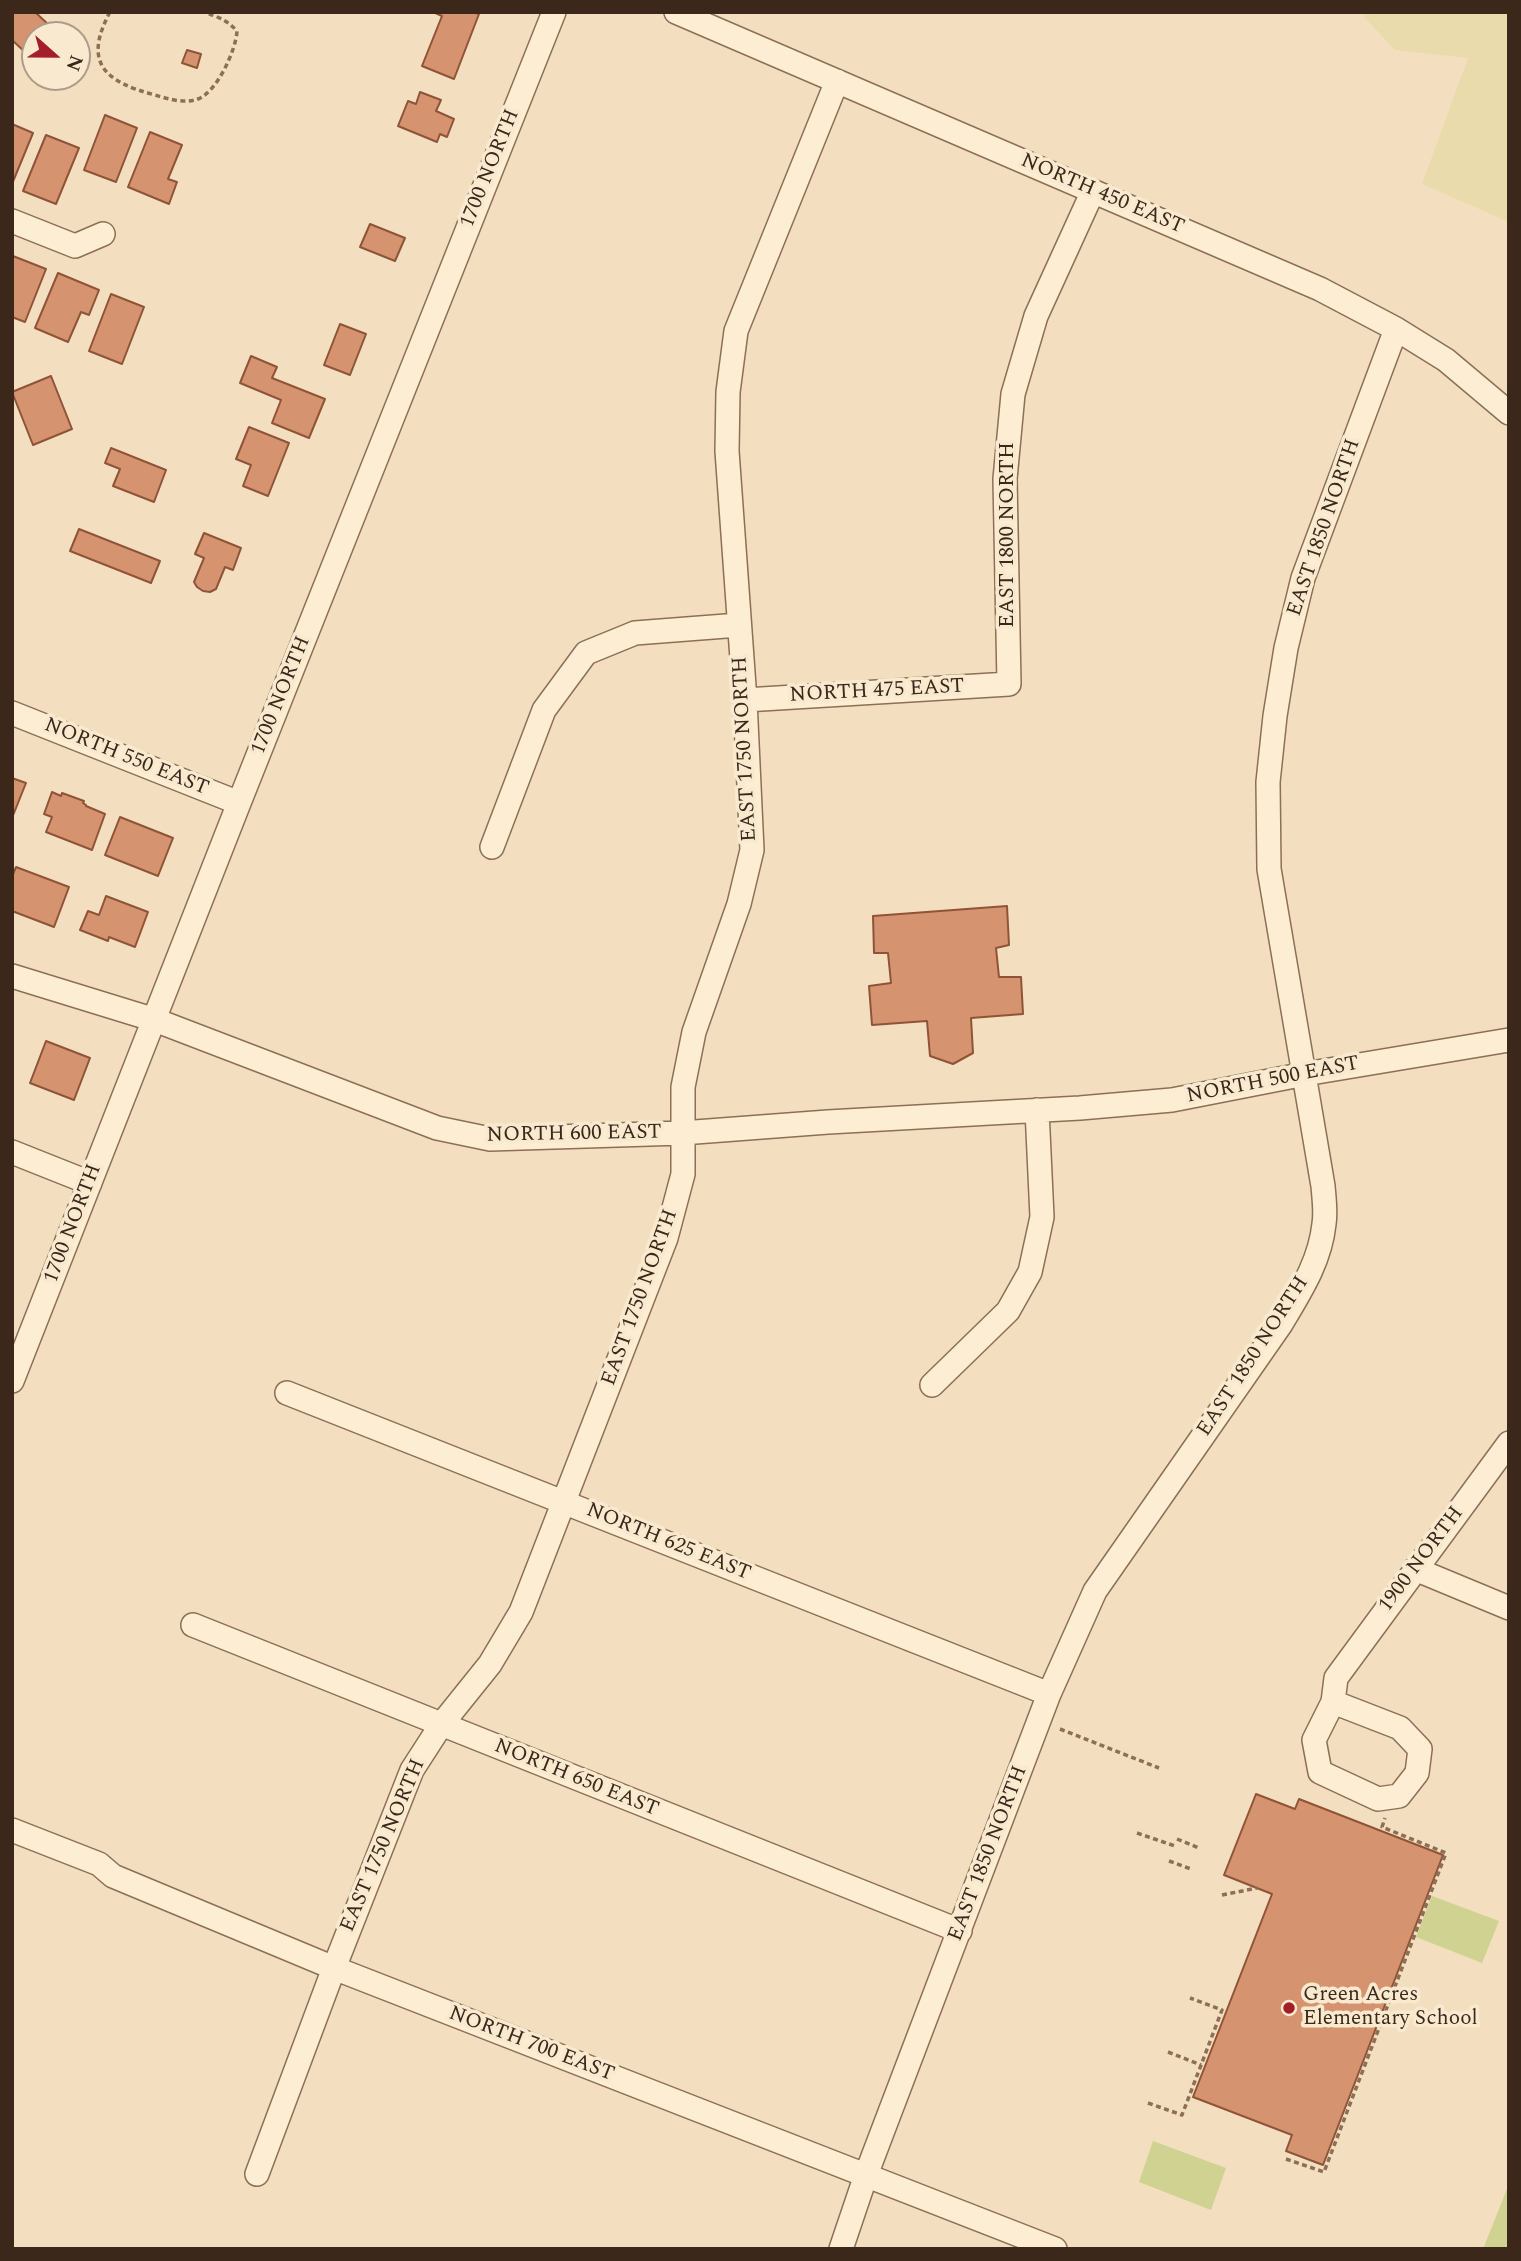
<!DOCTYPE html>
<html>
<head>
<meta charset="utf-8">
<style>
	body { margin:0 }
	#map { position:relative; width:1521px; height:2261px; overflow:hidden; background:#f3dfbf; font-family:Spectral,serif }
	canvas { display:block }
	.frame { position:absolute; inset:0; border:14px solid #3b281b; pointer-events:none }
	.north { position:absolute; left:21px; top:21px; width:70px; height:70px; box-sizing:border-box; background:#f9eacf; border:2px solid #ad9c87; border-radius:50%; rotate:111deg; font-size:19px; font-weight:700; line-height:28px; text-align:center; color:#3b281b }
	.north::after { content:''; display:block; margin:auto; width:24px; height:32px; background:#a31e28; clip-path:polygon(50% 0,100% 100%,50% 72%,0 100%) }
</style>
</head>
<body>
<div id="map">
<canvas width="1521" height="2261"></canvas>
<div class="frame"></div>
<div class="north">N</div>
</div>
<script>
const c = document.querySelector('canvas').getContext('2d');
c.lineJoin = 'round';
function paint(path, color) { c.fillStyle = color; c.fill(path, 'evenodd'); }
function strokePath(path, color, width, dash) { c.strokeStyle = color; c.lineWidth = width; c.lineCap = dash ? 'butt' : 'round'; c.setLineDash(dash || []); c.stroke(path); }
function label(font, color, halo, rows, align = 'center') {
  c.font = font + ' Spectral,serif'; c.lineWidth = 7; c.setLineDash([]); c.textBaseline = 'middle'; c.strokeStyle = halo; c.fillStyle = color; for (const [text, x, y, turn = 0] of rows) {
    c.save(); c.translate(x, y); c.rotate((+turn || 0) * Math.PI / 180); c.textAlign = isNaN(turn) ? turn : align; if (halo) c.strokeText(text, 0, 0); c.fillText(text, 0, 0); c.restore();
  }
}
const farmland = new Path2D(`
	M1366,12H1509V222L1422,184L1468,58L1395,50L1364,17Z`);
const green = new Path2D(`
	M1432,1896L1499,1921L1482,1963L1416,1937Z
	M1153,2141L1226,2168L1211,2210L1139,2182Z
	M1509,2184V2249H1483Z`);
const building = new Path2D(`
	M12,12H35L50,26L42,35H35V42L26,53L12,40Z
	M474,12L479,14L454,79L422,66L442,16L433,12Z
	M187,50L201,54L197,68L182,63Z
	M420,92L441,100L436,111L454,119L447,137L440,134L437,142L398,126L408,101L416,104Z
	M105,115L137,128L116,182L84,170Z
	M12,124L33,133L12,184Z
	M150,132L182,145L168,179L177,182L169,204L128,187Z
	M46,135L79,148L56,204L23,191Z
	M370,224L405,238L395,261L360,247Z
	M13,256L46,269L25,322L12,317Z
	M58,273L99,290L89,315L81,312L68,342L35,328Z
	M111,294L144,307L122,364L89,351Z
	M340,324L366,334L350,375L324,365Z
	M251,356L277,367L272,378L325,399L309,438L272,423L281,400L240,383Z
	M51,376L72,429L33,445L12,392Z
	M249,427L289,443L268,496L243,486L251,465L236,459Z
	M111,448L166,470L154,502L113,486L120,469L105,463Z
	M79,529L160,561L151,583L70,551Z
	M204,533L241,548L233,570L225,567L216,589L210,592L203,591L197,587L194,582L204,558L195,554Z
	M12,778L26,783L12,818Z
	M52,792L61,796L62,793L84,801L83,803L86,805V806L105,814L92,850L46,832L52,817L44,814Z
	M120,817L173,838L158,876L105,855Z
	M16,867L69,887L54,927L12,911V877Z
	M106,896L148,912L135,947L109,937L108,941L80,930L88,911L99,915Z
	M1007,906L1009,945L996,948L999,977H1021L1023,1014L971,1018L973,1053L953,1064L930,1056L927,1021L872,1025L869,986L891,983L888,953H874L873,916Z
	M46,1041L90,1058L74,1100L30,1083Z
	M1256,1794L1295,1809L1299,1799L1443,1855L1323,2165L1286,2151L1292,2135L1193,2097L1272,1894L1224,1875Z`);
const path = new Path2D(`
	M110,12C82,64 106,82 155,95C168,99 185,104 198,99C217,92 236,50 237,31C227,20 218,17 204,12
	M1060,1729L1159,1768
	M1137,1833L1175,1846
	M1177,1839L1199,1848
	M1169,1861L1191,1869
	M1222,1895L1257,1888
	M1168,2052L1201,2065
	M1148,2103L1182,2115L1222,2010L1190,1998
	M1286,2159L1324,2172L1446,1853L1382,1827L1385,1818`);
const minor = new Path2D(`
	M676,12L1320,289L1396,329L1446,360L1509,413
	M12,221L75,246L103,234
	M745,700L1009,684L1005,479L1013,394L1036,316L1093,191
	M12,713L239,803
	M492,847L544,710L586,653L635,633L739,625
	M12,976L155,1020L437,1128L490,1139L682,1133L828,1122L1080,1108L1172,1100L1305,1074L1509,1040
	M12,1152L90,1183
	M12,1381L239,803L554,12
	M932,1385L1008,1311L1030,1272L1042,1217L1037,1110
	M287,1393L1049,1694
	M1415,1569L1509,1608
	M193,1625L960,1931
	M1333,1702L1400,1728L1420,1749L1417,1773L1399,1796L1378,1799L1320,1772L1314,1740L1333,1702L1336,1678L1509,1443
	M12,1830L99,1864L113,1876L334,1968L1055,2249
	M257,2174L334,1968L412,1770L441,1725L490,1664L521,1612L666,1238L683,1174V1087L694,1032L739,904L752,850L745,700L727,451L728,392L736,331L837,81
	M841,2249L866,2175L1049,1694L1095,1591L1281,1324C1300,1292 1320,1262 1324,1224C1326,1212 1324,1198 1323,1186L1269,869L1268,782L1275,716L1286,648L1303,578L1396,329`);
const markers = [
	[1289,2008,7,"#a31e28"]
];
const streetNames = [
	["1700 NORTH",491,169,-68],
	["NORTH 450 EAST",1102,195,23],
	["EAST 1850 NORTH",1325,528,-71],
	["EAST 1800 NORTH",1009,535,-90],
	["NORTH 475 EAST",877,692,-3],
	["1700 NORTH",282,696,-68],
	["EAST 1750 NORTH",746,749,-93],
	["NORTH 550 EAST",126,758,22],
	["NORTH 500 EAST",1273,1081,-11],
	["NORTH 600 EAST",574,1135,-1],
	["1700 NORTH",74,1224,-69],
	["EAST 1750 NORTH",641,1298,-70],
	["EAST 1850 NORTH",1254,1357,-57],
	["NORTH 625 EAST",668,1543,22],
	["1900 NORTH",1422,1560,-53],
	["NORTH 650 EAST",576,1779,22],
	["EAST 1750 NORTH",384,1846,-67],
	["EAST 1850 NORTH",989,1854,-69],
	["NORTH 700 EAST",531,2045,21]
];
const poiNames = [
	["Green Acres",1303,1996],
	["Elementary School",1303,2020]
];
paint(farmland, '#e9dbab');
paint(green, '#cfd291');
paint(building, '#d59370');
strokePath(building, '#8f5438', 2);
strokePath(minor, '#8d6f55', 26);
strokePath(path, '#8d6f55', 3.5, [5, 3.5]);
strokePath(minor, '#fcedd3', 23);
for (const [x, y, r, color] of markers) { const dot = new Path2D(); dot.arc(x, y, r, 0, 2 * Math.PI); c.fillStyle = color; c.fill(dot); strokePath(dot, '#f9eacf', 2.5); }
label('21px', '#3b281b', '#f9eacf', streetNames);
label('21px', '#3b281b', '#f9eacf', poiNames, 'left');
</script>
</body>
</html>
